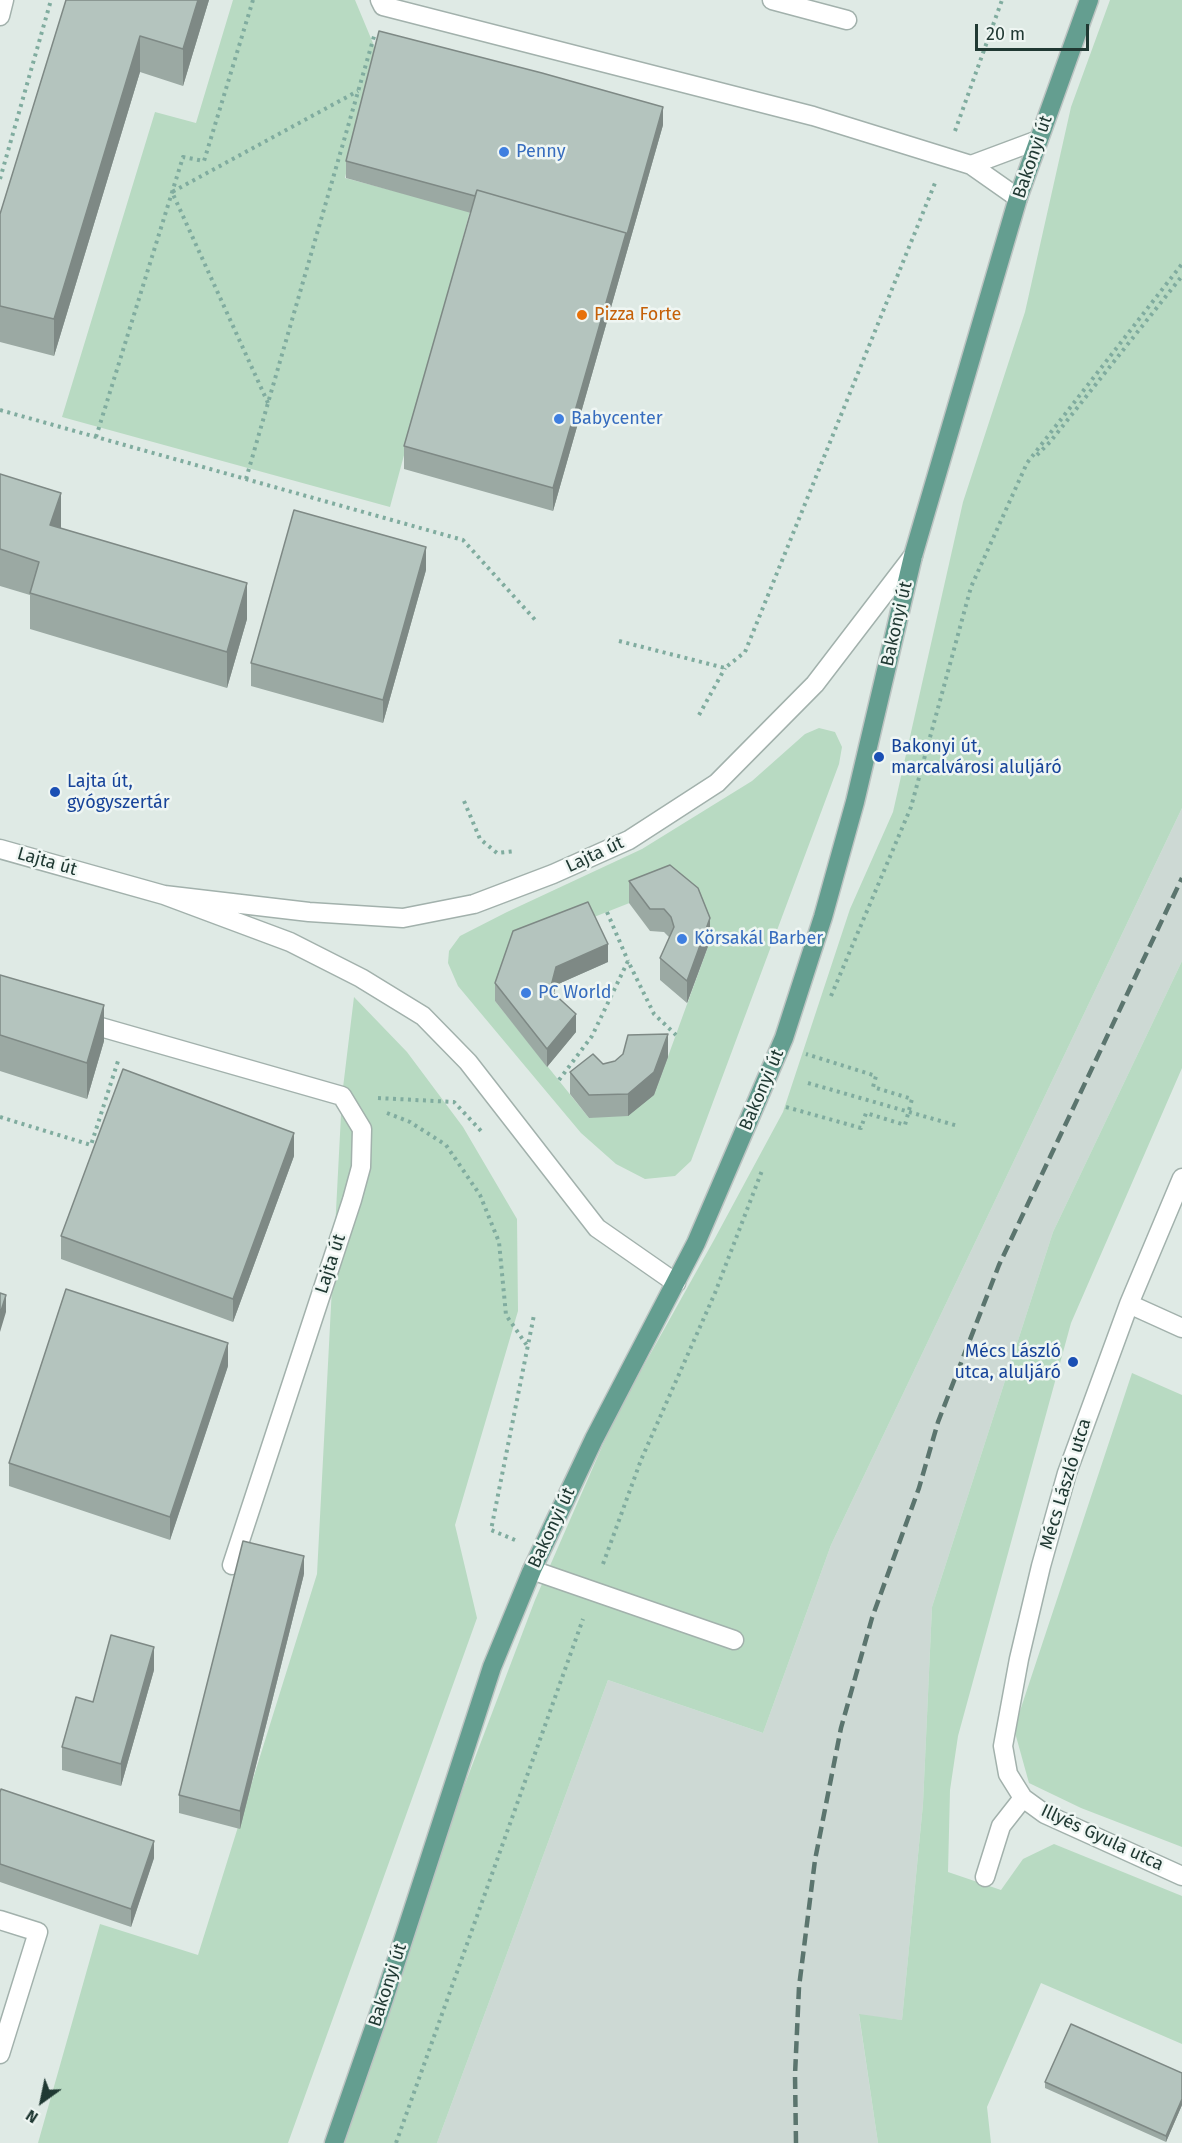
<!DOCTYPE html>
<html>
<head>
<meta charset="utf-8">
<style>
	body { margin:0 }
	#map { position:relative; width:1182px; height:2143px; overflow:hidden; background:#dfeae5; font-family:"Fira Sans",sans-serif }
	canvas { display:block }
	.north { position:absolute; left:12px; top:2071px; width:60px; height:60px; -webkit-text-stroke:4px #eff6f3; paint-order:stroke; rotate:213deg; font-size:16px; font-weight:700; line-height:24px; text-align:center; color:#203933 }
	.north::after { content:''; display:block; margin:auto; width:21px; height:27px; background:#203933; clip-path:polygon(50% 0,100% 100%,50% 72%,0 100%) }
	.scale { position:absolute; left:975px; top:24px; width:114px; height:27px; box-sizing:border-box; border:3px solid #203933; border-top:0; padding-left:8px; font-size:18px; line-height:21px; white-space:nowrap; color:#203933; -webkit-text-stroke:4px #eff6f3; paint-order:stroke }
</style>
</head>
<body>
<div id="map">
<canvas width="1182" height="2143"></canvas>
<div class="north">N</div>
<div class="scale">20 m</div>
</div>
<script>
const c = document.querySelector('canvas').getContext('2d');
c.lineJoin = 'round';
function paint(path, color) { c.fillStyle = color; c.fill(path, 'evenodd'); }
function strokePath(path, color, width, dash) { c.strokeStyle = color; c.lineWidth = width; c.lineCap = dash ? 'butt' : 'round'; c.setLineDash(dash || []); c.stroke(path); }
function label(font, color, halo, rows, align = 'center') {
  c.font = font + ' "Fira Sans",sans-serif'; c.lineWidth = 5; c.setLineDash([]); c.textBaseline = 'middle'; c.strokeStyle = halo; c.fillStyle = color; for (const [text, x, y, turn = 0] of rows) {
    c.save(); c.translate(x, y); c.rotate((+turn || 0) * Math.PI / 180); c.textAlign = isNaN(turn) ? turn : align; if (halo) c.strokeText(text, 0, 0); c.fillText(text, 0, 0); c.restore();
  }
}
const built = new Path2D(`
	M1182,808V961L1053,1232L932,1607L923,1804L902,2020L859,2015L878,2143H437L608,1680L763,1733L831,1545Z`);
const green = new Path2D(`
	M233,0H355L375,48L345,178L470,211L390,507L62,417L155,112L196,123Z
	M1110,0H1182V808L831,1545L763,1733L608,1680L437,2143H333L384,1997L535,1600L615,1417L714,1240L783,1112L850,909L893,812L963,502L1025,312L1071,107Z
	M819,728L835,732L842,747L839,764L691,1161L675,1176L645,1179L616,1164L581,1133L458,986L448,963L449,951L460,936L507,912L642,849L752,781L805,734ZM670,887L710,941L654,1095L589,1118L495,1001L513,949Z
	M1182,961V1068L1071,1323L958,1736L950,1790L948,1872L1001,1890L1023,1859L1054,1844L1182,1896V2044L1041,1983L987,2107L991,2143H878L859,2014L902,2020L923,1804L932,1607L1053,1232Z
	M354,997L407,1052L463,1127L517,1219L518,1311L455,1525L477,1618L288,2143H38L100,1924L198,1955L317,1574L342,1096Z
	M1132,1373L1182,1395V1847L1081,1808L1029,1783L1014,1729Z`);
const path = new Path2D(`
	M955,131L1002,0
	M0,179L51,0
	M268,403L172,192L358,91
	M0,410L463,540L537,622
	M96,437L183,157L204,161L253,0
	M1037,455L1050,442L1182,276
	M246,479L375,33
	M619,641L725,668L745,652L935,183
	M699,715L725,668
	M464,801L480,839L497,853L516,851
	M607,912L628,961
	M831,996L911,807L971,587L1027,463L1182,264
	M559,1080L592,1036L628,961L654,1014L676,1035
	M808,1083L958,1126
	M378,1098L454,1102L483,1133
	M786,1107L861,1128L866,1113L905,1125L912,1099L873,1087L876,1076L806,1054
	M387,1113L410,1122L446,1145L480,1195L499,1242L506,1315L528,1347
	M0,1117L91,1145L118,1061
	M515,1540L491,1530L534,1315
	M603,1564L641,1460L715,1293L763,1168
	M396,2143L583,1619`);
const minor = new Path2D(`
	M380,0L383,6L813,116L971,165L1018,198
	M772,0L847,20
	M0,16L4,0
	M971,165L1038,140
	M0,849L164,895L290,942L361,978L423,1016L468,1062L597,1228L676,1283
	M164,895L309,912L403,918L474,904L553,874L629,840L717,783L815,684L913,556
	M83,1022L342,1096L362,1129L361,1167L352,1200L232,1565
	M1182,1178L1129,1304L1067,1473L1041,1566L1019,1659L1003,1746L1008,1774L1023,1798L1045,1814L1182,1876
	M1129,1304L1182,1328
	M532,1570L734,1640
	M985,1877L1001,1826L1023,1798
	M0,1920L38,1932L0,2054`);
const major = new Path2D(`
	M334,2143L384,1999L492,1667L532,1570L594,1439L696,1243L784,1038L823,917L855,802L913,556L1018,198L1089,0`);
const rail = new Path2D(`
	M796,2143L795,2075L799,1987L815,1860L841,1728L872,1618L919,1488L938,1422L999,1265L1182,878`);
const wall = new Path2D(`
	M66,0H209L183,86L140,72L54,356L0,342V214Z
	M663,125L553,511L404,469V446L471,213L346,178V161Z
	M0,474L61,528L247,619L227,688L30,629V595L0,586Z
	M426,570L383,723L251,686V663Z
	M629,881L710,941L687,1003L660,980V958L670,938L664,932L650,931L629,903Z
	M608,962L556,985L554,994L576,1032L547,1067L495,1001V983Z
	M0,975L104,1041L87,1099L0,1071Z
	M668,1057L654,1095L628,1116L589,1118L570,1094V1072L603,1064Z
	M294,1156L233,1322L61,1259V1236Z
	M228,1366L170,1540L9,1486V1463Z
	M304,1574L240,1829L179,1813V1795Z
	M154,1670L121,1786L62,1770V1747L93,1702Z
	M0,1792L154,1858L131,1927L0,1882Z
	M1182,2073V2105L1166,2142L1045,2088V2082Z`);
const shadedWall = new Path2D(`
	M198,0H209L183,86V49Z
	M140,36V72L54,356V319Z
	M663,107V125L553,511V488L626,233Z
	M61,493V530L50,525Z
	M426,547V570L383,723V700Z
	M247,583V619L227,688V652Z
	M710,918V941L687,1003V981Z
	M608,944V962L556,985L550,1008V990L556,967Z
	M104,1005V1041L87,1099V1063Z
	M576,1014V1032L547,1067V1049Z
	M668,1034V1057L654,1095L628,1116V1094Z
	M294,1133V1156L233,1322V1299Z
	M6,1295V1312L0,1332V1314Z
	M228,1343V1366L170,1540V1517Z
	M304,1556V1574L240,1829V1811Z
	M154,1647V1670L121,1786V1764Z
	M154,1841V1858L131,1927V1909Z
	M1182,2099V2105L1166,2142V2136Z`);
const building = new Path2D(`
	M66,0H198L183,49L140,36L54,319L0,306V214Z
	M379,31L542,73L663,107L626,238V233L477,190L475,196L346,161Z
	M477,190L626,233L553,488L404,446Z
	M0,474L61,493L50,525L247,583L227,652L30,593L39,562L0,549Z
	M294,510L426,547L383,700L251,663Z
	M670,865L698,888L710,918L687,981L660,958L674,927L671,917L664,909H650L629,881Z
	M588,902L608,944L556,967L550,990L576,1014L547,1049L495,983L513,931Z
	M0,975L104,1005L87,1063L0,1035Z
	M668,1034L654,1072L628,1094L589,1095L570,1072L593,1054L603,1064L615,1061L623,1054L628,1035Z
	M123,1069L294,1133L233,1299L61,1236Z
	M66,1289L228,1343L170,1517L9,1463Z
	M0,1293L6,1295L0,1314Z
	M243,1541L304,1556L240,1811L179,1795Z
	M111,1635L154,1647L121,1764L62,1747L76,1697L93,1702Z
	M1,1789L154,1841L131,1909L0,1864V1792Z
	M1071,2024L1182,2073V2099L1166,2136L1045,2082Z`);
const markers = [
	[504,152,6,"#3f7fe0"],
	[582,315,6,"#e8710a"],
	[559,419,6,"#3f7fe0"],
	[879,757,6,"#1a4fb4"],
	[55,792,6,"#1a4fb4"],
	[682,939,6,"#3f7fe0"],
	[526,993,6,"#3f7fe0"],
	[1073,1362,6,"#1a4fb4"]
];
const shopNames = [
	["Penny",516,152],
	["Babycenter",571,419],
	["Körsakál Barber",694,939],
	["PC World",538,993]
];
const streetNames = [
	["Bakonyi út",1033,157,-71],
	["Bakonyi út",897,624,-77],
	["Lajta út",595,855,-25],
	["Lajta út",47,862,16],
	["Bakonyi út",762,1090,-67],
	["Lajta út",331,1264,-72],
	["Mécs László utca",1066,1484,-73],
	["Bakonyi út",552,1528,-65],
	["Illyés Gyula utca",1102,1838,25],
	["Bakonyi út",388,1985,-72]
];
const foodNames = [
	["Pizza Forte",594,315]
];
const transitNames = [
	["Bakonyi út,",891,747],
	["marcalvárosi aluljáró",891,768],
	["Lajta út,",67,782],
	["gyógyszertár",67,803],
	["Mécs László",1061,1352,"right"],
	["utca, aluljáró",1061,1373,"right"]
];
paint(built, '#cdd9d4');
paint(green, '#b8dac2');
strokePath(minor, '#a2b1ac', 21);
strokePath(major, '#bcc4c2', 21);
strokePath(path, '#80ac9f', 4, [3, 4.5]);
strokePath(minor, '#fff', 18);
strokePath(major, '#649e90', 18);
strokePath(rail, '#5b756e', 4.5, [12, 6]);
paint(wall, '#9ba9a3');
paint(shadedWall, '#7e8985');
paint(building, '#b4c4be');
strokePath(building, '#7e8985', 1.5);
for (const [x, y, r, color] of markers) { const dot = new Path2D(); dot.arc(x, y, r, 0, 2 * Math.PI); c.fillStyle = color; c.fill(dot); strokePath(dot, '#eff6f3', 2); }
label('18px', '#366cbe', '#eff6f3', shopNames, 'left');
label('18px', '#203933', '#eff6f3', streetNames);
label('18px', '#c56008', '#eff6f3', foodNames, 'left');
label('18px', '#164399', '#eff6f3', transitNames, 'left');
</script>
</body>
</html>
